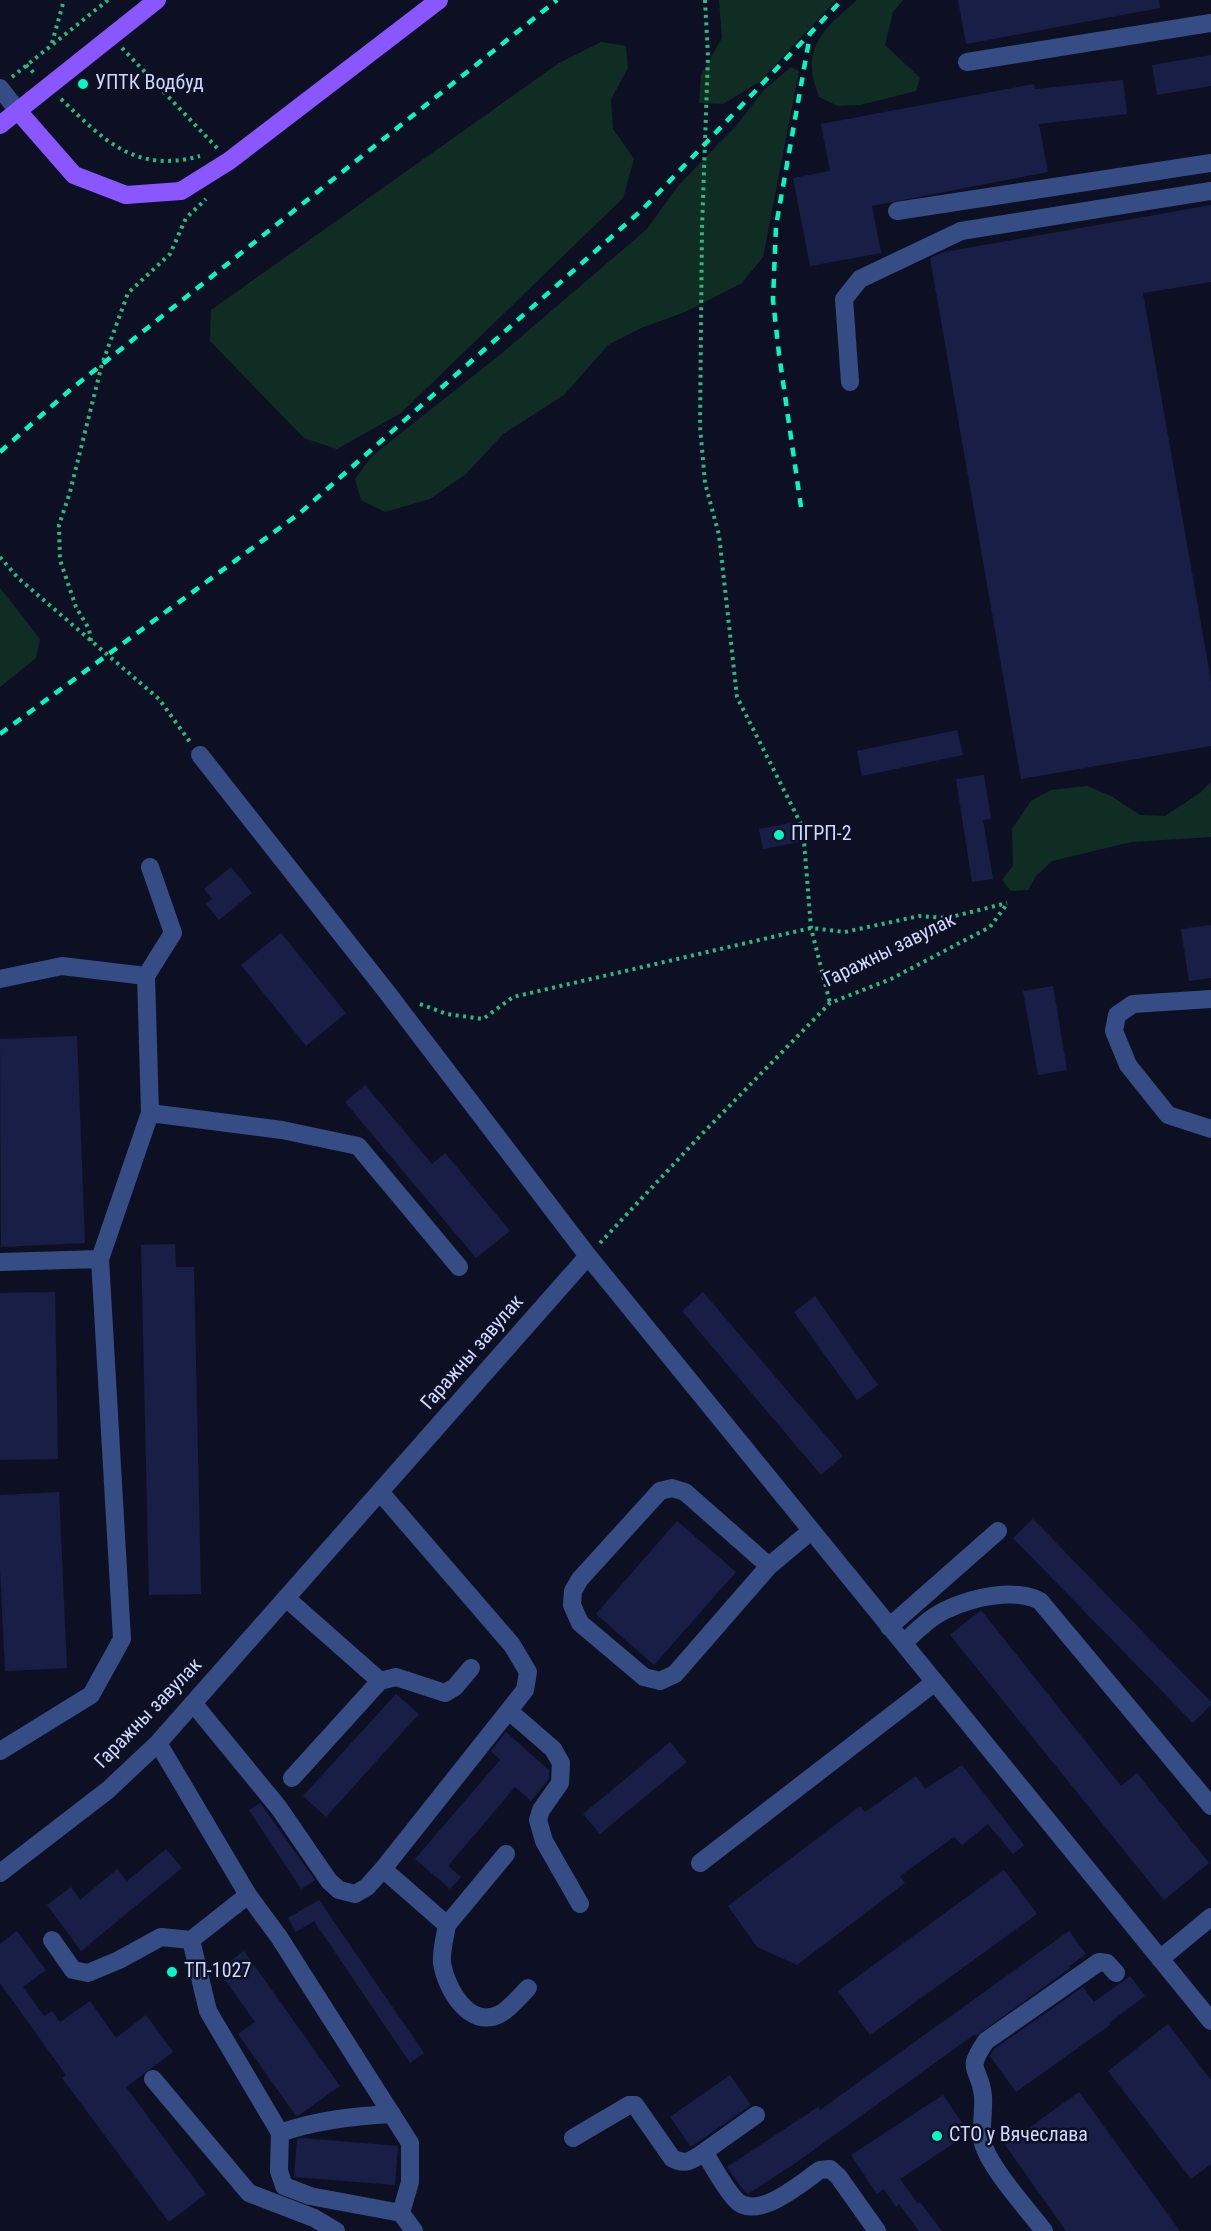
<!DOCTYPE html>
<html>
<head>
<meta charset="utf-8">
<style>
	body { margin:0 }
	canvas { display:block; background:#0d1023 }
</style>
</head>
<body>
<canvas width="1211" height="2231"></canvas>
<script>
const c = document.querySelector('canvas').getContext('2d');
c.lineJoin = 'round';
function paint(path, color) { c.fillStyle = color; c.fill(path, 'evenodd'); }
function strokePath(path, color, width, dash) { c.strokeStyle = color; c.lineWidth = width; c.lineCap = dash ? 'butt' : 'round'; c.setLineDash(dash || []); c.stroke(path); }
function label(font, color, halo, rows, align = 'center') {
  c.font = font + ' "Roboto Condensed",sans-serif'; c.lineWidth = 5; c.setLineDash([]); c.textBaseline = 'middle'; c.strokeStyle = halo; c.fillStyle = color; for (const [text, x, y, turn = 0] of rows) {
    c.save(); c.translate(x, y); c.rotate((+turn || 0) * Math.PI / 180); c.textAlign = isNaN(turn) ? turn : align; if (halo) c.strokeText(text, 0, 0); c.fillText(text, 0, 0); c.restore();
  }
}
const green = new Path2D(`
	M719,0H836L759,82L723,104L699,103L701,75L722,38Z
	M857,0H903L893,12L885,45L920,78L916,91L860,105L838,106L819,97C817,89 812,79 812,70C809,38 836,19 857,0Z
	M601,42L626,46L628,68L611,99L613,129L634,159L623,198L401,413L337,449L304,438L210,341L211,310L559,63Z
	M791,67L799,71L763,257L742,283L685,312L641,328L608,345L564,395L503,434L466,474L430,499L385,512L361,500L355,479L372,456L501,354L647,229L678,186L736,126L764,90Z
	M0,588L40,639L36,658L0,687Z
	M1211,782V837L1131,842L1052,861L1036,876L1028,890L1011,891L1002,880L1013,866L1012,829L1031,801L1051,790L1087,786L1111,796L1140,815L1165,816L1200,793Z`);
const building = new Path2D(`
	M958,0H1159L1160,8L966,44Z
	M1211,55V86L1157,95L1152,65Z
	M1123,80L1127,114L1039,124L1048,172L872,206L881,253L810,266L793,178L830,171L821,124L1034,84L1035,89Z
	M1211,205V282L1143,293L1211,681V746L1021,779L930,258L944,252Z
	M957,730L963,755L862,776L857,751Z
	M984,775L991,818L983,820L993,879L972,882L956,779Z
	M796,822L799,842L763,849L759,829Z
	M231,867L252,893L219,920L206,904L212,899L204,889Z
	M1211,925V978L1189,981L1181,929Z
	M281,933L346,1013L306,1046L241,965Z
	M1053,986L1067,1070L1038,1075L1023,991Z
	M77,1036L85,1243L1,1247L0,1039Z
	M365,1085L432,1164L445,1153L510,1231L476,1258L345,1102Z
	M175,1244L176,1267H194L201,1594L149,1595L141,1245Z
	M55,1292L58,1459L0,1460V1293Z
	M703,1292L843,1456L821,1475L682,1311Z
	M815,1296L878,1385L857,1400L794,1312Z
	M59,1492L67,1668L5,1671L0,1569V1495Z
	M1033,1519L1211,1702V1705L1193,1723L1013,1538Z
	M677,1521L736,1572L654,1665L596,1614Z
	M981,1610L1121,1786L1137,1773L1209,1863L1164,1900L950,1635Z
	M396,1694L419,1714L326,1817L303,1796Z
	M506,1732L549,1770V1779L531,1801L515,1787L448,1866L461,1877L450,1889L415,1859L500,1760L491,1751Z
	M670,1742L687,1762L600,1834L583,1814Z
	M962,1765L1024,1845L1013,1854L988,1824L962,1845L954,1837L900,1876L905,1883L797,1965L757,1947L728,1906L860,1806L865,1812L916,1776L925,1789Z
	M260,1803L315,1880L301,1889L249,1810Z
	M166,1849L182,1868L81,1951L47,1905L71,1887L80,1900L117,1869L127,1881Z
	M1004,1870L1037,1914L870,2035L838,1991Z
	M319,1900L424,2053L410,2063L314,1921L296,1932L288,1918Z
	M17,1931L46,1970L23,1987L44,2016L52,2011L60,2022L90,2001L116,2038L146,2015L173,2052L126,2087L206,2194L169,2222L62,2078L66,2075L0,1983V1944Z
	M1069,1931L1086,1954L1069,1966L1070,1968L976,2036L975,2034L797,2162L748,2194L744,2191L727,2167L818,2107L820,2110Z
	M244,1951L340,2086L299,2115L296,2116L238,2034L255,2022L218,1970Z
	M1130,1976L1145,1996L1109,2023L1110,2025L1016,2092L990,2056L994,2049L1083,1987L1094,2002Z
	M1168,2024L1211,2080V2164L1191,2179L1108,2071Z
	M730,2075L751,2105L691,2147L670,2117Z
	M1079,2092L1180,2231H1066L1005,2145Z
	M943,2095L969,2133L900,2179L918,2204L920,2202L942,2231H919L899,2204L896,2207L884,2189L877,2194L851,2155Z
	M302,2138L398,2146L395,2185L294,2177L297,2139Z`);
const path = new Path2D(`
	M705,0L708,56L702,228L700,426L705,483L719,535L737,697L803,828L811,928L830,1003
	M52,43L64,0
	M122,48L218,149
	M26,65L36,75
	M12,77L108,0
	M61,99C104,140 135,174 200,156
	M0,557L18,578L159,699L190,742
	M91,641L89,629L76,607L60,560L59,525L70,492L102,364L128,293L170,254L186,218L206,199
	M420,1004L447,1014L483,1019L513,997L811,928L845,932L919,916L947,918L1007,903
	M600,1243L700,1136L830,1003L891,979L990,927L1007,904`);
const minor = new Path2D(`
	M967,62L1211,23
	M0,88L18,111
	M897,211L1211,163
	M850,382L844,299L860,279L961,231L1211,191
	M200,755L386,991L588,1256L1211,2021
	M146,976L150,1113L282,1130L358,1146L459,1267
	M0,979L62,966L146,976L173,933L150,867
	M1211,999L1133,1004L1117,1015L1114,1031L1128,1065L1168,1115L1211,1129
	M0,1262L100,1259
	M380,1492L512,1645L528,1672L525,1690L383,1869L447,1925L506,1854
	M769,1566L685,1492L672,1488L660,1491L580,1579L573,1591L572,1605L580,1623L644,1677L660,1681L675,1674L769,1566L811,1531
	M286,1598L380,1681L292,1778
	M889,1627L998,1531
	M903,1643C917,1631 931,1616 948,1609C974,1597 1014,1588 1040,1601L1211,1806
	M380,1681L396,1677L445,1693L455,1687L471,1668
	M193,1703L279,1808L329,1881L339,1890L355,1894L367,1887L383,1869
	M509,1711L553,1749L561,1763L560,1783L541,1810L538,1820L544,1841L580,1904
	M158,1743L248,1895L279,1937L410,2143V2182L401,2213L414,2231
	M0,1751L91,1695L122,1639L100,1259L150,1113
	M700,1863L935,1682
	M0,1873L108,1790L158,1743L588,1256
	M248,1895L191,1940L208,2011L280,2133C316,2120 354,2116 392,2114
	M447,1925C445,1937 441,1951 442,1963C446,1988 469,2030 500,2014C510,2009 520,1996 528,1988
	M52,1940L73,1970L88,1973L119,1960L161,1937L191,1940
	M1160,1959L1211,1917
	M153,2079L249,2193L314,2218L336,2231
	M280,2133L279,2171L284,2186L310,2196L401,2213
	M573,2138L629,2105H635L672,2158C685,2166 693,2160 704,2152C714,2167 723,2186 735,2199C756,2223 801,2183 820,2170L830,2169L838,2176L877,2231
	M704,2152L756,2115
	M1044,2231C1029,2211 984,2162 982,2138C981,2124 984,2110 983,2096C980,2065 964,2073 986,2041L1099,1962L1107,1963L1116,1973`);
const major = new Path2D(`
	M18,111L74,175L126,195L181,191L229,161L439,0
	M0,125L157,0`);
const rail = new Path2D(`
	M0,452L70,390L557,0
	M801,507L779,354L773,300L776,226L810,35
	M0,734L300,513L643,209L842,0`);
const markers = [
	[83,84,6,"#00fac2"],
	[779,835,6,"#00fac2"],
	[172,1972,6,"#00fac2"],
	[937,2136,6,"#00fac2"]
];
const poiNames = [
	["УПТК Водбуд",95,84],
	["ПГРП-2",791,835],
	["ТП-1027",184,1972],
	["СТО у Вячеслава",949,2136]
];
const streetNames = [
	["Гаражны завулак",890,951,-26],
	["Гаражны завулак",473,1353,-49],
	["Гаражны завулак",149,1714,-46]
];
paint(green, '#102d23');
paint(building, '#181e45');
strokePath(path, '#29b981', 4, [3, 4.5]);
strokePath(minor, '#364c84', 18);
strokePath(major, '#8956ff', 18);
strokePath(rail, '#00fac2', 4.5, [9, 8]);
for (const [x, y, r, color] of markers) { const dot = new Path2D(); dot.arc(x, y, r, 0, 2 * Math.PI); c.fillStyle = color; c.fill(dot); strokePath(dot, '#0d1023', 2); }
label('20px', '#cfd9ff', '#0d1023', poiNames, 'left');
label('20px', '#cfd9ff', '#0d1023', streetNames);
</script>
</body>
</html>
